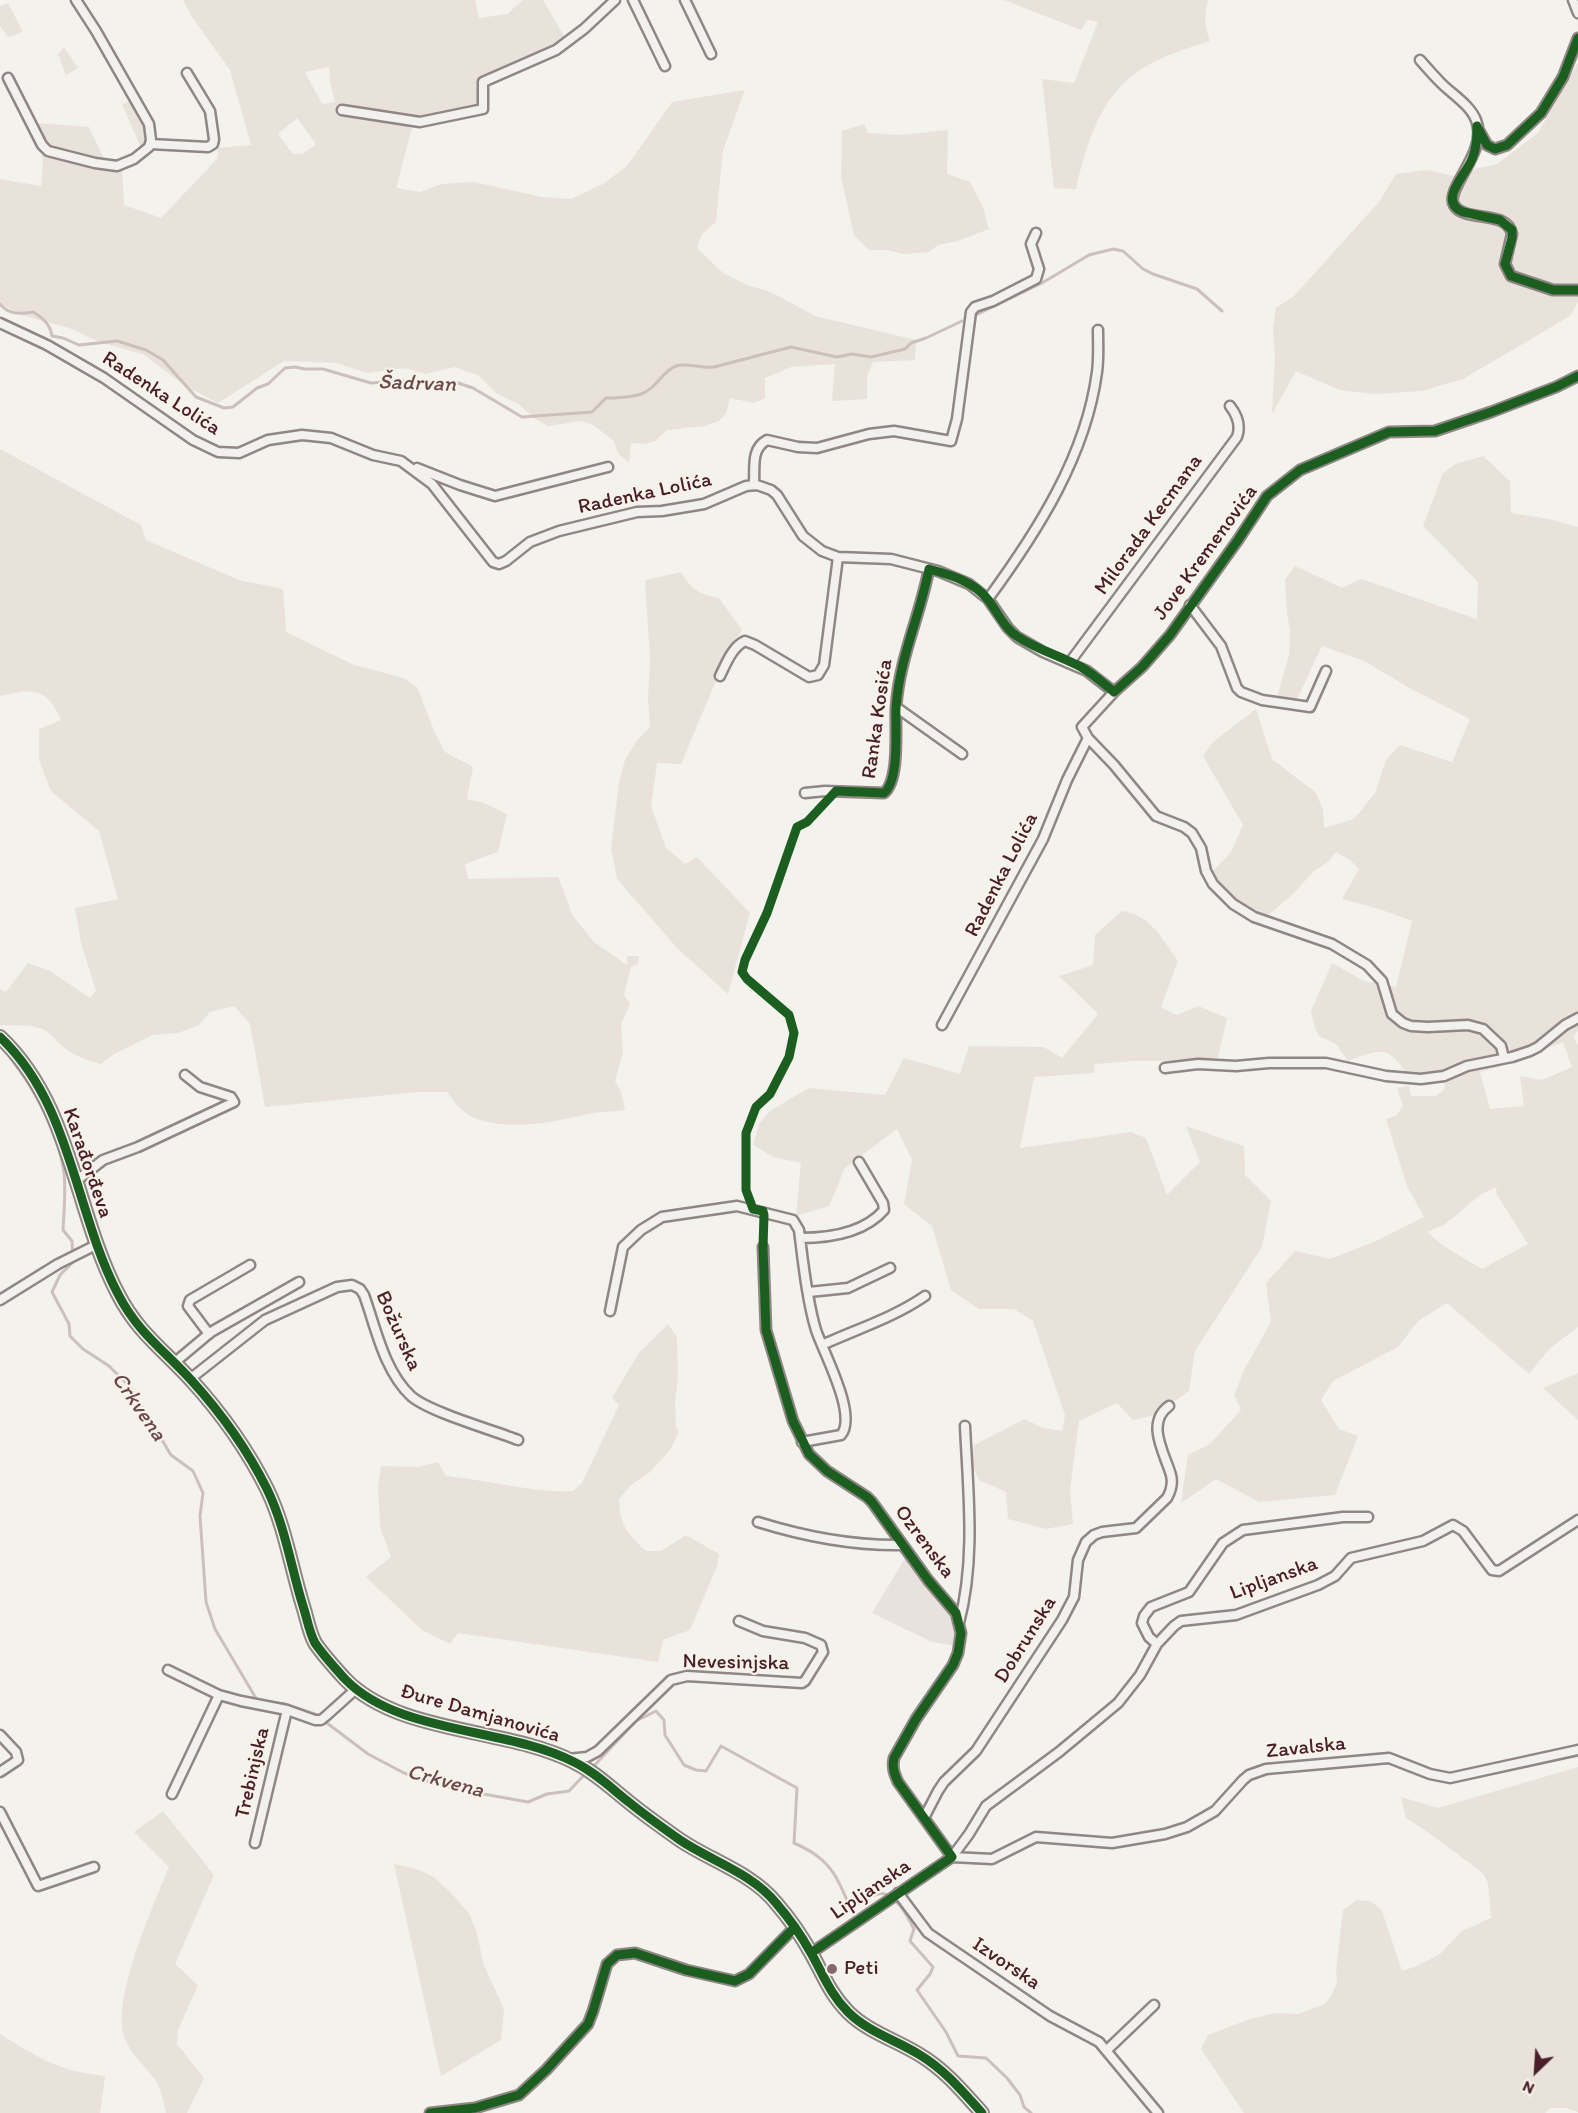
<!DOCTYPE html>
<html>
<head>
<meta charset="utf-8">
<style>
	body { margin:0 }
	#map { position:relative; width:1578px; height:2113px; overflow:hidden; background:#f4f2ec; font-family:Itim,sans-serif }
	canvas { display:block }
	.north { position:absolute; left:1506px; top:2041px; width:60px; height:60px; -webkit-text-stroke:4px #f7f3e8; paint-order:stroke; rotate:205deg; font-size:16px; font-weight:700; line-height:24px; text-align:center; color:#4a1f2b }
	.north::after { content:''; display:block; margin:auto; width:21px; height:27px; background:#4a1f2b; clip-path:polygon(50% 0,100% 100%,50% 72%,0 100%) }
</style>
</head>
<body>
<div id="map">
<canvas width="1578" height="2113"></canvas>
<div class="north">N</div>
</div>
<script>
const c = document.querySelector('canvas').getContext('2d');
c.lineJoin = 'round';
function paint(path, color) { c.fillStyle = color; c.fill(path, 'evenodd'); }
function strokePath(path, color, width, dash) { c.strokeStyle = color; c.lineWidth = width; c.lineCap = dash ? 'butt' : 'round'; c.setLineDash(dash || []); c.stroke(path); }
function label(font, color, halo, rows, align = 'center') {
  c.font = font + ' Itim,sans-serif'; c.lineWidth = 4.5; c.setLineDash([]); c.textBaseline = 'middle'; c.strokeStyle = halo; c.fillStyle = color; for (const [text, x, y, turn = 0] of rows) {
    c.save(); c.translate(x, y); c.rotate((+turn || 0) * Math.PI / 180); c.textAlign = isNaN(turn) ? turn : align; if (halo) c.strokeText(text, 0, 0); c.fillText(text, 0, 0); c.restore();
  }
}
const built = new Path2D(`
	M907,1555L953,1614L958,1631L956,1646L932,1642L872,1613Z`);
const green = new Path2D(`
	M183,0H475L479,18L507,14L523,0H543L564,36C537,55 508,67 477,78L481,106L420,120L337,108L340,114L413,124L396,188L420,192L441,184L474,182L542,197L571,199L603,184L627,166L672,102L745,90L723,150L716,222L702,234L697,248L723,273L747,285L771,292L815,316L916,340L915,360L873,362L867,376V399L832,401L835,364L791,367L765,378V398L754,403L730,398L726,413L719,421L705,426L667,430L655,441L645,444L631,443L629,463L618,453L613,440L593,425L581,421L548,426L534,418L517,403L497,394L478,375L454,367L426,374L405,368L367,373L336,363L284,361L218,403L184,385L143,354L102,343L69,328L21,315L0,303V179L41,186L43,160L41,155C68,158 95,171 122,170L124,205L161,218L218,158V148L251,145L230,70L192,17ZM329,67L330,82L335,102L322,104L305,72ZM297,118L316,144L303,154H293L278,134Z
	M1004,0H1208C1204,16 1204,25 1210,41C1188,48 1165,55 1145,67C1102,91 1086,143 1076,189L1054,188L1042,79L1074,83L1098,22L1087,20L1081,30Z
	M8,3L23,32L8,37L0,26V6Z
	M64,47L78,68L66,75L58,54Z
	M1578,63V302L1570,316L1463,379L1422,391L1375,394L1340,390L1296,371L1272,414L1275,357L1273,329L1276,308L1294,296L1379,202L1396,174L1427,170L1463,178L1475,169L1497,164L1538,133Z
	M132,101C143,120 153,127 141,148L122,104Z
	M35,123L89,127L105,161L48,145Z
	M864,124L868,133L900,135L948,130L947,174L970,182L983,207L989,229L958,241L938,245L929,252L904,254L887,250H869L854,235L841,177L842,131Z
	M0,449L141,525L146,540L239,580L283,589L286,632L354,665L385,673L405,679L417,687L435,733L445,752L473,767L467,799L484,803L507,814L498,852L465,864L468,879L558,877L573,916L594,942L627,965V956H639L638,964L631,967L624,995L630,1004L621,1024L623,1052L615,1081L621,1092L625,1110C610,1112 593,1112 579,1116C549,1124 487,1133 462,1110C456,1105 452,1098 447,1092H418L265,1107L250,1024L234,1006L210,1012L199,1025L178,1033L153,1035L114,1054L101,1064C87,1060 74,1056 63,1047C57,1042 52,1034 46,1031C32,1023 13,1026 0,1025V989L6,992L28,963L50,971L90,998L96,991L81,943L75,908L118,899L99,831L51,791L39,760V729L61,720C46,686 33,689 0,696Z
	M1483,456L1510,481L1511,513L1549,519L1578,527V1031L1573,1036L1578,1045V1327L1549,1349L1529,1374L1447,1303L1418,1321L1398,1347L1333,1381L1321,1400L1339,1429L1358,1436L1335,1495L1259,1502L1216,1479L1181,1503L1188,1455L1210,1444L1241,1410L1234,1395L1245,1368L1271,1322L1266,1283L1295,1251L1330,1259L1376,1241L1424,1217L1407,1186L1386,1119L1397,1115L1403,1105L1397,1088L1409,1086L1411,1096H1436L1444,1090L1445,1079L1412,1080C1387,1047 1387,1046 1348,1061L1336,1044L1319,1036L1315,1028L1311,1011L1332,963L1364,981L1396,987L1412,921L1379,909L1342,899L1359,869L1350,860L1336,852L1330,860L1313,872L1294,893L1257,925L1233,904L1208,876L1231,852L1243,825L1203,756L1213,742L1256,709L1272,759L1316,793L1323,810L1324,828L1354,819L1375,793L1386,760L1400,745L1452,762L1470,719L1413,690L1364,661L1322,646L1296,701L1277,697L1289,655L1290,630L1287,614L1285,580L1295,566L1342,588L1361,579L1477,619L1478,582L1423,526L1443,473L1456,464ZM1563,1042L1572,1067L1542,1080L1520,1076L1524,1106L1490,1109L1480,1072L1498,1067ZM1496,1187L1497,1195L1528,1244L1482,1269L1445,1247L1427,1232L1444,1225L1480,1195Z
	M681,572C692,590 698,594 719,598L742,630L728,652L681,764L657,763L651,806L666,848L685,864L697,857L750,913L728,994L678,949L617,879L611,848L619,783L625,760L635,743L650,727L648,699L650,658L645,580Z
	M1122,911C1151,915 1162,939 1178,961L1161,1007L1177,1015L1198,1006L1227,1018L1218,1057L1198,1061L1188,1059L1183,1061H1132L1095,1064L1094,1073L1034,1077L1020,1148L1131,1132L1146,1138L1167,1195L1200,1162L1186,1126L1244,1146L1245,1175L1271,1201L1262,1247L1195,1351L1189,1391L1154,1415L1133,1420L1117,1403L1079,1421L1070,1490L1073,1524L1046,1529L1008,1519L1006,1492L979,1480L971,1463L974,1445L1025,1419L1043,1428L1062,1431L1065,1415L1033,1321L1014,1309H979L951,1290L932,1226L904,1204L912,1160L897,1129L845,1168L829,1206L796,1216L801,1163L773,1157L753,1145L759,1124L770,1111L809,1088L885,1095L904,1058L960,1074L969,1046L1044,1047L1062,1058L1098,1014L1059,976L1093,965L1095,935Z
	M668,1324L677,1337L678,1376L675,1402L676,1427L679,1432L670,1450L650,1472L631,1485L619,1499C620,1526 627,1533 646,1551H661L686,1535L719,1554L717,1566L690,1630L663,1640L658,1662L458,1633L450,1644L422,1630L366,1577L391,1557L380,1527L378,1487L381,1466L418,1467L438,1462L446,1476C488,1480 531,1493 573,1491L582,1483L619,1405L612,1398L638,1354Z
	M1578,1373V1420L1543,1388Z
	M1578,1767V2112L1565,2108H1550L1545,2113H1244L1201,2049L1208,2035L1250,2019L1276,2013L1298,2014L1325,2004L1332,1994L1337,1982L1336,1970L1343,1910L1357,1900L1371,1901L1382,1911L1402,1971L1417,1966L1440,1954L1462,1931L1491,1918L1488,1883L1483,1873L1429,1833L1406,1818L1401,1797L1438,1808Z
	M163,1811L214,1875L175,1964L198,1985L178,2030L177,2044L204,2078L187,2113H166C163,2102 162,2088 154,2078C144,2065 131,2055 125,2038C110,2001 154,1904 169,1867L134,1832Z
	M394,1864L417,1869L434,1877L451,1893L469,1913L477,1933L483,1963L504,2009L501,2040L441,2076Z
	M0,2034C38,2058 59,2071 105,2076L100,2113H0Z`);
const stream = new Path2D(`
	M0,304C9,315 20,314 33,312C43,318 50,324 52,336L63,338L79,345L117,341L146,350L163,360L196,397L224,408L233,407L257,388L268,384L285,368L295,367L305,369H323L371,383L400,381L455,382L473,388L522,417L592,412L606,398C617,398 637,398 647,391C658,385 663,371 676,366C686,362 702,369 714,367L791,347L837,357L852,354L871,357L905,349L911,343L926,338L962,321
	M976,315L1042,283L1089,255L1113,249L1123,251L1143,269L1153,274L1197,289L1222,311
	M9,1056C34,1088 59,1132 64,1173C66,1192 64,1211 63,1230L72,1241L73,1262L60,1275L52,1292L69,1324L70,1336L83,1349L109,1366L130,1387L171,1455L193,1471L203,1493L200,1516L206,1602L215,1629L257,1700
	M264,1701L285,1704L315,1714L368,1754L404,1773L436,1784L461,1790L528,1802L547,1794L569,1791L587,1772
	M592,1768L636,1721L656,1711L664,1720L665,1735L684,1765L696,1770L706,1771L721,1746L797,1788L794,1843C815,1852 830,1863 840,1885C844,1892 846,1900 851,1907C859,1903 869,1896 878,1894C894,1890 908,1917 914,1929L910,1941L933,1967L930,1974L917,1990L946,2032L958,2056L986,2058L1007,2078L1020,2095L1024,2107L1031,2113`);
const minor = new Path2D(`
	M633,0L665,66
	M685,0L711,54
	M1573,0L1578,13
	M1420,60C1427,68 1434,76 1441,83C1453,95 1470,105 1476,120C1489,152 1444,189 1454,205C1464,223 1507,209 1512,234L1505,264L1511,276L1553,290H1578
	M8,78L42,145L48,151L95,163L117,166L134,159L149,147L151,140L149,124L96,31L76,0
	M342,110L420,122L483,109V82L556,50L584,29L615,0
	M1478,129L1487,145L1495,149L1507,145L1541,113L1563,77L1578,38
	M150,144L208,147L213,144L214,139L210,111L187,73
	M0,323L47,345L104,378L193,440L218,452L239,453L268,440L302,435L331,438L373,455L401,461L432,484L493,562L499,564L506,561L530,542L559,531L637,512L662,511L704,504L746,486L757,485L771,490L777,495L803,536L822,551L838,557L891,559L938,571L969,584L988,599L1008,628L1017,637L1043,652L1087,671L1114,692
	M417,468L460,485L495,496L608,467
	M752,485L754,482C755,466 751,449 767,440L798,447L817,448L869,434L894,431L951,441L957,419L971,312L975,307L993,301L1036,279L1039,269L1031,244L1036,233
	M988,599C1037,532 1086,456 1097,372C1099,358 1098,344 1098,330
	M1190,605L1221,646L1237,688L1241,692L1262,700L1310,707L1326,671
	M1070,662L1237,437C1241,426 1237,415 1230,406
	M720,676C726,664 732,647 745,641L755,645L809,677L818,675L824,665L838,557
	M896,707L962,754
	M805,793L825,791L884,793C900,780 895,728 896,708C899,659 920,616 929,569
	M942,1025L1043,839L1067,780L1088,738
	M1504,1058L1501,1046L1483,1029L1468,1025L1428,1027L1411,1026L1403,1023L1392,1014L1382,981L1367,965L1332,944L1254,917L1233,904L1213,884L1206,871L1201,848L1192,833L1184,827L1156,816L1114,765L1088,738L1082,727L1114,692L1142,667L1170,635L1238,540L1267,496L1300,470L1389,432L1435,431L1491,412L1556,387L1578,376
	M1165,1068L1198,1064L1236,1066L1269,1063H1326L1386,1076L1421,1079L1444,1076L1467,1066L1512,1057L1530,1051L1538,1047L1565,1025L1578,1018
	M76,1181L103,1160L138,1147L234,1102L231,1097L200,1087L185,1075
	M800,1238C828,1238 864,1233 884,1210L883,1203L859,1162
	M763,1247L766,1330L793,1421L809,1454L827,1471L867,1497L872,1502L928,1580L956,1613L961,1633L958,1653L953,1665L916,1719L894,1758C892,1767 894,1773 898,1782L952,1857
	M809,1292L848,1288L890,1268
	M0,1300L58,1264L96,1245
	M610,1311L623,1247L641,1230L662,1217L737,1206L793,1220L799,1230C803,1261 807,1301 816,1330C823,1352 858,1415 841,1435L802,1442
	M209,1334L188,1306L190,1300L250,1265
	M822,1345C857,1329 893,1318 925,1296
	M174,1363L211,1332L299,1282
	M190,1379L265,1320L337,1287L352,1285L360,1289L364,1295C376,1328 384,1371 411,1396C429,1412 493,1430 518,1440
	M758,1522C806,1537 853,1546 903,1545
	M959,1623C976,1559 968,1491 965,1426
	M1157,1644L1149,1637L1142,1623L1144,1616L1151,1607L1189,1592L1223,1543L1243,1530L1343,1517H1368
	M168,1670L219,1695L241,1701L287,1710L315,1720H321L326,1716L356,1689
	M0,1735L16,1752L18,1760L0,1772
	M568,1759L587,1757L598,1751L671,1680L687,1676L802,1683L805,1681L823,1652L821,1645L805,1638L763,1631L739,1621
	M172,1794L219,1695
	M0,1812L38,1886L94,1867
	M924,1818L938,1791L944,1782L976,1751L1062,1620L1074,1597L1078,1560L1086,1542L1094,1535L1102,1532L1136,1528L1167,1498C1171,1491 1173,1483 1171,1475C1165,1454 1145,1423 1169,1406
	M255,1843L287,1710
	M952,1857L992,1859L1036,1837L1112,1843L1165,1834L1187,1827L1215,1811L1243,1780L1249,1775L1266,1769L1389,1758L1430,1774L1450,1778L1578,1750
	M898,1893L928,1933L1050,2016L1099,2042L1158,2113
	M811,1953L952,1857L969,1834L986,1806L1059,1752L1118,1703L1140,1675L1157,1644L1174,1626L1181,1621L1236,1615L1318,1585L1335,1576L1351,1558L1423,1541L1453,1525L1463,1531L1492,1570L1499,1571L1578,1520
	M1107,2050L1154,2005
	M430,2113L475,2108L519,2095L546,2070L588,2024L593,2011L607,1964L617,1955L635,1953L686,1970L735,1981L749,1974L795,1927`);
const primary = new Path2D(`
	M0,1037C72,1105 74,1210 118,1294C138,1333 164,1350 192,1381C221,1413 248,1451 267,1489C285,1526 291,1567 303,1606C307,1618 309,1632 315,1643C323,1655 335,1668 345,1679C399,1735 506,1727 574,1762C595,1772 612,1789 630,1803C646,1816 663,1828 680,1840C711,1861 752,1873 776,1903C789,1918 801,1935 811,1953C823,1974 830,1994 848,2012C868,2032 896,2040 920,2055C945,2070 963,2092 982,2113`);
const cycleway = new Path2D(`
	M1477,126C1477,137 1477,148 1472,159C1466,175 1437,201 1463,212L1500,220L1512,230V238L1505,264L1511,276L1553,290H1578
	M1478,128L1487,145L1495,149L1507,145L1541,113L1563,77L1578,38
	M0,1037C72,1105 74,1210 118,1294C138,1333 164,1350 192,1381C221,1413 248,1451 267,1489C285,1526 291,1567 303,1606C307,1618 309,1632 315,1643C323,1655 335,1668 345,1679C399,1735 506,1727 574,1762C595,1772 612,1789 630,1803C646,1816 663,1828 680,1840C711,1861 752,1873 776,1903C789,1918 801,1935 811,1953C823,1974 830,1994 848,2012C868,2032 896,2040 920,2055C945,2070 963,2092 982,2113
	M811,1953L952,1857L898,1782C894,1773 892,1767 894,1758L916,1719L953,1665L958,1653L961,1633L956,1613L928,1580L872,1502L867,1497L827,1471L809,1454L793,1421L766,1330L763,1247L764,1215L763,1211L753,1209L746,1190V1133L756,1107L770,1094L789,1057L794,1033L789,1015L747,979L742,972L745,960L767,913L797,827L807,822L836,791L884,793C900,780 895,728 896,708C899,659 920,616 929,569C951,575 975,582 989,601C998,613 1005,629 1018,637C1038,650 1060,656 1081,667C1093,674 1103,683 1114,692L1142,667L1170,635L1238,540L1267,496L1300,470L1389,432L1435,431L1491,412L1556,387L1578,376
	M430,2113L475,2108L519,2095L546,2070L588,2024L593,2011L607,1964L617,1955L635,1953L686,1970L735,1981L749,1974L795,1927`);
const markers = [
	[832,1969,6,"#86696f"]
];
const streetNames = [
	["Radenka Lolića",161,394,33],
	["Radenka Lolića",645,494,-12],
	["Milorada Kecmana",1149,525,-54],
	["Jove Kremenovića",1206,553,-54],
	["Ranka Kosića",878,719,-82],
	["Radenka Lolića",1002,875,-63],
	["Karađorđeva",87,1163,71],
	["Božurska",398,1331,66],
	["Ozrenska",924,1542,53],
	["Lipljanska",1274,1579,-20],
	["Dobrunska",1026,1640,-58],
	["Nevesinjska",736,1663,1],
	["Đure Damjanovića",480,1714,16],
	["Zavalska",1306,1748,-6],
	["Trebinjska",253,1773,-77],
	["Lipljanska",871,1890,-34],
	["Izvorska",1006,1964,34]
];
const poiNames = [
	["Peti",844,1969]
];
const waterNames = [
	["Šadrvan",417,384,2],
	["Crkvena",138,1407,55],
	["Crkvena",445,1782,15]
];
paint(built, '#e7e2db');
paint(green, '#e8e2da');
strokePath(stream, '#cdc0bc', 3);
strokePath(minor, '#8f8685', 13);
strokePath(primary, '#8f8685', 16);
strokePath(minor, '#f2f1ed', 8);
strokePath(primary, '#f2f1ed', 12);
strokePath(cycleway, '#1b5e20', 9);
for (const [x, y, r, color] of markers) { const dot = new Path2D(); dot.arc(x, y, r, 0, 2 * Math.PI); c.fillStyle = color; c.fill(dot); strokePath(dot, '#f7f3e8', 2); }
label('21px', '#4a1f2b', '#f7f3e8', streetNames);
label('21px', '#4a1f2b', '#f7f3e8', poiNames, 'left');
label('italic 22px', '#6c4950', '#f7f3e8', waterNames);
</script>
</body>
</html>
